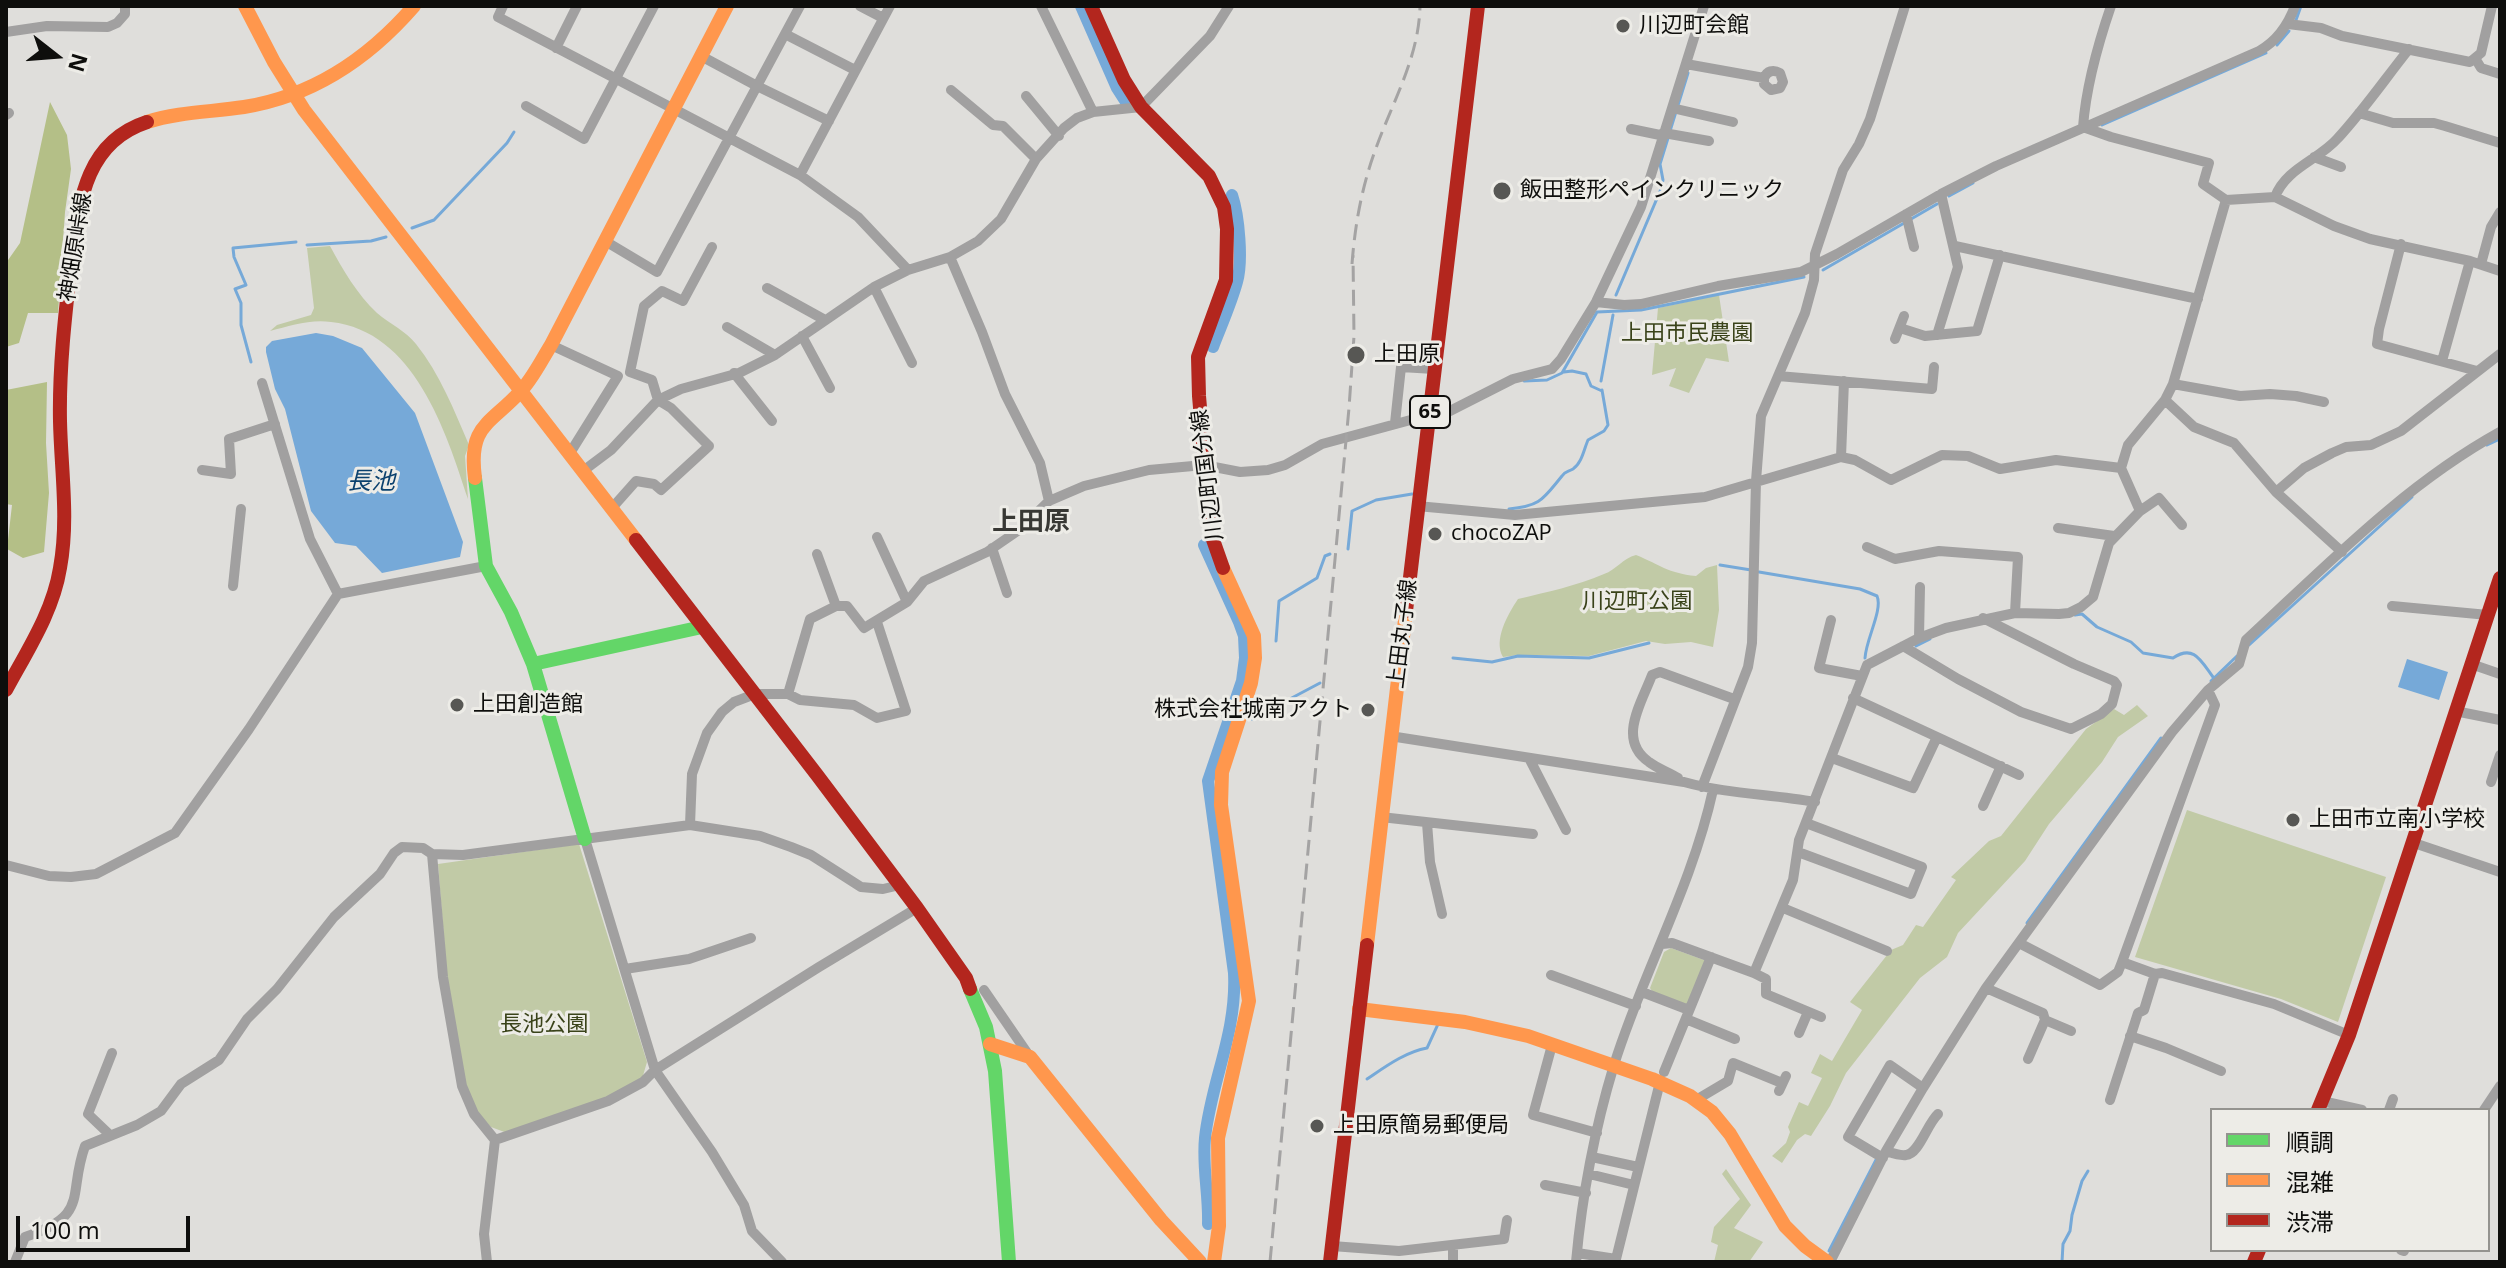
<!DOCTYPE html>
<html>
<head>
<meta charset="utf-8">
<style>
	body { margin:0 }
	#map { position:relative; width:2506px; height:1268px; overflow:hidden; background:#dfdedb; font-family:"Open Sans","Noto Sans JP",sans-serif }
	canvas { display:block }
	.frame { position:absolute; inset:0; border:8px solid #0e0e0c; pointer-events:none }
	.legend { position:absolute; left:2210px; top:1108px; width:280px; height:144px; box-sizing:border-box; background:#edece7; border:2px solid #94938f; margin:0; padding:10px 14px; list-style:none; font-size:24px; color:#0e0e0c }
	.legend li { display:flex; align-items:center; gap:16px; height:40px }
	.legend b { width:40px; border:2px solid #94938f }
	.north { position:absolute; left:16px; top:16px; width:80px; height:80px; -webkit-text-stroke:6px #edece7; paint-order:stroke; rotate:107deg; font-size:22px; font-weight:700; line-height:32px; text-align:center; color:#0e0e0c }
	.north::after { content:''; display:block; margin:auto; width:28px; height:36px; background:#0e0e0c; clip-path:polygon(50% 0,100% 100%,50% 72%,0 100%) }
	.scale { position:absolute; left:16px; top:1216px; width:174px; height:36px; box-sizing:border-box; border:4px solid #0e0e0c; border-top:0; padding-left:10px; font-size:24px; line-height:28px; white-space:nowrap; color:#0e0e0c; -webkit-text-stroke:6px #edece7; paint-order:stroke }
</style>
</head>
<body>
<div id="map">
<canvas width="2506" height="1268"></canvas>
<div class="frame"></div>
<ul class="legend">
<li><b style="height:10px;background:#63d668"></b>順調</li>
<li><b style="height:10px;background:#ff974d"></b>混雑</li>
<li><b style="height:10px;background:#b3261e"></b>渋滞</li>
</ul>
<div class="north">N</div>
<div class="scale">100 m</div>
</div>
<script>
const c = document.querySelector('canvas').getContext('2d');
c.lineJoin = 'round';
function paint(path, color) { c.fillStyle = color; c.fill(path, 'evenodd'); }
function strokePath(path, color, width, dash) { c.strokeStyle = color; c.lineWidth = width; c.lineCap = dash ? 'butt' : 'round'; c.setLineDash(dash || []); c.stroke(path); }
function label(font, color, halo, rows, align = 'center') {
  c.font = font + ' "Open Sans","Noto Sans JP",sans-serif'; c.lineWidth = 6; c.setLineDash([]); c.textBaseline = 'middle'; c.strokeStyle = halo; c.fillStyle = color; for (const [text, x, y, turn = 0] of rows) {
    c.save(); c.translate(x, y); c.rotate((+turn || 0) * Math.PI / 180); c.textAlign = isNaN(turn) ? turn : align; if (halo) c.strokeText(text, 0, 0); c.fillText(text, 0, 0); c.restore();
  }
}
const green = new Path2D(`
	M330,246C343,270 357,294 377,313C390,324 406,331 416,344C440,374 454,410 469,445L465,456L468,499C446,431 414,331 331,322C310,319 290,326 270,331L277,325L311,315L314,308L307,248Z
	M1719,295L1729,362L1706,358L1689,393L1669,386L1676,368L1652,375L1658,308Z
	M1636,555C1661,565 1667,573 1696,576L1706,568L1717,565L1719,610L1713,647L1691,642L1665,644L1646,641L1589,656L1518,655L1503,657C1493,640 1508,614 1518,599C1547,592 1576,586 1604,574C1616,570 1623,558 1636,555Z
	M2137,705L2148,716L2118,737L2102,762L2049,824L2025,861L1958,933L1947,957L1920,978L1846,1073L1830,1106L1811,1136L1805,1134L1797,1140L1782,1163L1772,1156L1786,1143L1790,1132L1788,1127L1799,1102L1808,1106L1822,1078L1811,1073L1820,1054L1832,1061L1862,1010L1850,1002L1891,950L1903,945L1916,925L1923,927L1956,880L1951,877L1989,841L2001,836L2086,729L2114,709L2124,715Z
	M2187,810L2386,877L2338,1022L2281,999L2135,957Z
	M579,844L647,1062L642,1079L607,1098L507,1133L491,1127L478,1113L465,1084L447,976L438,864Z
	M1671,948L1704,960L1706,964L1690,1004L1685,1006L1654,994L1650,988L1664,952Z
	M1726,1169L1751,1205L1734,1228L1763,1242L1749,1262H1714L1718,1245L1711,1242L1714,1227L1740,1199L1722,1174Z`);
const forest = new Path2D(`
	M50,102L67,135L71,169L65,212L58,313H28L19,343L6,347V263L20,243Z
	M47,382L46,443L49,493L44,552L23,558L7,549L12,505L6,504V390Z`);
const water = new Path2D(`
	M316,333L333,336L362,348L415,413L463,542L460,557L382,573L356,546L335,543L311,511L285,409L275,389L266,352V347L272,341Z
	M2407,659L2448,672L2439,700L2398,687Z`);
const stream = new Path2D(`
	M2296,20L2301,6
	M2277,45L2289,31
	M2102,125L2266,53
	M1670,131L1688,73
	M1949,196L1973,183
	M412,228L434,220L507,143L514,132
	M307,245L371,241L386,237
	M1823,270L1937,204
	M1616,295L1661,189L1663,180L1660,164L1668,138
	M251,362L241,325V303L235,289L246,285L234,257L233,248L296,242
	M1564,372L1572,371L1586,374L1591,386L1602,391
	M1524,381L1547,380L1562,373L1597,312L1641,310L1804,277
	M1601,381L1613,315
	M2487,445L2500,439
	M1509,509C1541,506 1543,499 1562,476C1565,471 1568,472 1573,469C1582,463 1584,449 1588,440L1604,431L1608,425L1602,390
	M1348,549L1352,511L1376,500L1412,494
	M1720,565L1751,570
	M1759,572L1860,589L1877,596C1883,610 1866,639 1865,658
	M2075,615L2082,614L2097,627L2131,642L2143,653L2173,658C2194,644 2201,661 2213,677
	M1276,641L1279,601L1317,578L1325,556L1330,554
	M2249,645L2412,497
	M1916,646L1930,639
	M1453,658L1492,662L1518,656L1589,658L1649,643
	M2211,681L2237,656
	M1230,713L1234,714
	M1252,719L1320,683
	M2027,923L2161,738
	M1367,1079C1385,1067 1405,1052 1427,1048L1438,1024
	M1829,1251L1877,1158
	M2062,1262L2063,1244L2070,1231L2072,1215L2082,1181L2088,1171`);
const canal = new Path2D(`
	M1081,6L1117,88L1126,102
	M1213,347C1221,326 1231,304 1237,282C1243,261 1239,216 1232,195
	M1204,545L1239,622L1244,636L1245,658L1242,681L1208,781L1234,973C1237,1034 1211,1081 1205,1138C1202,1166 1209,1195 1208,1224`);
const street = new Path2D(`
	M503,6L498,17L800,175L858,217L908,270
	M860,6L883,18
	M1041,6L1093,112
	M2288,24L2321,28L2342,36L2470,62L2481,53L2492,6
	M6,32L47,26L108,27L117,23L125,14V6
	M785,34L855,70
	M556,48L577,6
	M701,56L757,86L829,121
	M2475,58L2481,68L2500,74
	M1686,64L1764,78C1767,71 1773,69 1780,73L1783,82L1780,88L1771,90L1764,84V78
	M951,90L993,125L1003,126L1036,159
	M1026,96L1059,136
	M526,106L584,139L654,6
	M1672,108L1733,122
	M2359,113L2393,123H2434L2445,126L2500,143
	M6,115L9,113
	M2083,127C2086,87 2098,44 2111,6
	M1631,129L1660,135L1664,133L1709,141
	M2314,157L2341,167
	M800,175L890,6
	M2275,197C2286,168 2319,160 2338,138C2363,111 2385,79 2409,49
	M2226,200L2275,197L2334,226L2370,239L2470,261L2500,271
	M1906,214L1914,247
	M605,241L657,272L800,6
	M2401,244L2379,329L2377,344L2477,371
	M1955,246L2198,299
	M950,257L982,332L1005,394L1040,463L1049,501
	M2481,264L2491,227L2500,212
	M874,287L912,363
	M767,288L825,320
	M1596,302L1624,305L1641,304L1718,286L1801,272L1837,254L1941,194L1996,166L2259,51C2277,41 2288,25 2295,6
	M727,327L775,355
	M1900,328L1925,336L1977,331L2000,255
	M1937,335L1958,267L1941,194
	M802,336L830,388
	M1895,339L1904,316
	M551,345L618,376L570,453
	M2442,361L2470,261
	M734,373L772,421
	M1778,376L1932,389L1934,367
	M262,383L310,539L338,594
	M2173,384L2240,396L2270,394L2296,396L2324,402
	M2165,400L2194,427L2234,443L2276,492L2342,552
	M1395,423L1401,367L1434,369
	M1841,457L1844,381
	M202,470L231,474L229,439L275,424
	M583,471L611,450L658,400L681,389L739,373L775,355L874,287L908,270L950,257L978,241L1001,219L1036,159L1064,128L1077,118L1093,112L1141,107L1210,36L1229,6
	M2276,492L2304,468L2332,453L2346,447L2371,445L2401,431L2500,354
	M1417,506L1515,515L1705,497L1841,457L1855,460L1891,480L1942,455L1968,456L2000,469L2056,460L2121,468
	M612,508L636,481L654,484L661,490L709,446L671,408L658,400L652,380L630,372L644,306L662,291L683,301L712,247
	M2140,511L2159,498L2182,525
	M2058,528L2114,536
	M877,537L907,602
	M1867,547L1895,559L1939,551L2018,557L2015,613
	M992,548L1007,593
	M817,554L836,606
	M233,586L241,509
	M2392,606L2488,615
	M1831,620L1819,668L1862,676
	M1919,638L1920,587
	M1903,646L1958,679L2021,712L2071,729L2101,714L2112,704L2117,685L2114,681L2074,664L1983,618
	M2471,664L2500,674
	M788,694L810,619L836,606H847L864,628L907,602L924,581L987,552L1019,530L1049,501L1084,486L1149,470L1204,465L1240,472L1268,470L1285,465L1322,444L1429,415L1446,413L1513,379L1552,369L1561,359L1596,302L1641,207L1704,6
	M1853,698L2019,775
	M2455,711L2500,720
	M1390,736L1684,782C1727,794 1771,794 1815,802
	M1529,758L1566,830
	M1832,758L1913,788L1937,737
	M1678,778C1669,772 1658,769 1649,762C1617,740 1641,704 1652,675L1660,672L1734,699
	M2491,782L2500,755
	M1702,787L1748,667L1752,643L1756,481L1761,416L1805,313L1814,280L1815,254L1843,170L1859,144L1870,119L1905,6
	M1983,806L2001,766
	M1381,817L1533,834
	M1427,823L1430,862L1442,914
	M690,825L692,774L707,733L722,712L734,702L755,694H788L800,700L854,705L877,718L906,711L877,622
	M585,839L655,1070L712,1152L744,1205L752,1231L782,1262
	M2414,843L2500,872
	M1798,852L1911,894L1922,867L1806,823
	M432,854L443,977L462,1086L474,1114L495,1140L484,1234L487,1262
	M6,865L49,876L71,877L96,874L175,833L249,729L338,594L486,566
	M1783,908L1887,951
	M2019,943L2100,985L2118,972L2122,962L2155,974L2162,973L2274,1004L2349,1035
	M1662,944L1672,943L1754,973L1766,979V994L1821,1017
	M2122,962L2215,705L2208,690
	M625,969L689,959L751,938
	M1754,973L1793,880L1799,840L1867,665L1919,638L1946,628L2015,613L2059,614L2069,613L2081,607L2093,597L2109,543L2140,511L2121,468L2128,445L2165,400L2173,384L2226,200L2203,184L2209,163L2111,137L2083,127
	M1551,975L1636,1006
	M1986,988L2043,1013L2045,1020L2071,1031
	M984,990L1030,1057
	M1642,992L1689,1010
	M1686,1019L1735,1039
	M1799,1033L1808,1012
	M2130,1036L2166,1048L2221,1071
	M1552,1045L1533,1115L1597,1133
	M2028,1059L2045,1020
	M1664,1072L1711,957
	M1779,1091L1786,1076
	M1696,1100L1728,1081L1733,1063L1782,1083
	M2110,1100L2138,1013L2144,1010L2155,974
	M2322,1101L2362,1110
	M2389,1110L2393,1099
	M2484,1110L2500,1086
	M110,1135L88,1114L112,1053
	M495,1140L608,1101L643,1082L655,1070L819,967L917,908
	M1886,1151C1892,1153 1900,1156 1906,1155C1919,1154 1927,1124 1938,1114
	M1592,1157L1638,1167
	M1883,1158L1848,1137L1890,1065L1923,1088
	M1589,1174L1634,1185
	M1545,1185L1586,1193
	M1332,1246L1399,1251L1504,1239L1507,1220
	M1453,1246V1262
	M2401,1250L2404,1251
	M1577,1253L1616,1259L1660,1082
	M15,1262L25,1237C91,1215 67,1196 85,1146L137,1125L161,1111L181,1084L219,1060L247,1019L277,989L334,917L380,874L394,853L402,847L423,848L432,854L463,855L690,825L760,836L791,847L811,855L861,887L883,889L900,885
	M1576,1262C1582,1196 1595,1128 1614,1065C1643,972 1692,886 1713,790
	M1830,1262L1886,1151L1923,1088L1986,988L2172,732L2208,690L2239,664L2246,640C2326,566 2404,485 2500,432`);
const fast = new Path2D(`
	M475,478L486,566L511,612L533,664L585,839
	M533,664L702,627
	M970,989L986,1027L995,1071L1009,1262`);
const slow = new Path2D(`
	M245,6L274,62L304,110L636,540
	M147,122C178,112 211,112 244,107C313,96 369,58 414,6
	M475,478C468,426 489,425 519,393C532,380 541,361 551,345L727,6
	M1367,945L1406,611
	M1359,1009L1465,1022L1528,1036L1652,1079L1690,1096L1712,1112L1730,1134L1785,1226L1805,1246L1827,1262
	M990,1044L1030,1057L1161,1220L1200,1262
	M1214,1262L1219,1226L1218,1138L1249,1001L1221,805L1222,772L1251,683L1255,658L1254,636L1223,568`);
const jam = new Path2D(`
	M1091,6L1124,80L1141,107L1209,176L1224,207L1227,229L1226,280L1198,357L1199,396L1211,534L1223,568
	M636,540L817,775L917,908L966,978L970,989
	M1406,611L1478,6
	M6,690C27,651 53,612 60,568C69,519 61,470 60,421C59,368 65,316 71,263C79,206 83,143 147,122
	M2318,1110L2349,1035L2500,578
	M1330,1262L1367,945
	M2254,1262L2259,1250`);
const rail = new Path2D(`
	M1352,264C1355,224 1362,186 1376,148C1393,101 1419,57 1420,6
	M1270,1262L1349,408L1354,336L1353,255`);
const markers = [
	[1623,26,8,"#575754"],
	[1502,191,10,"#575754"],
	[1356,355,10,"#575754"],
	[1435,534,8,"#575754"],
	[457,705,8,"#575754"],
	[1368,710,8,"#575754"],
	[2293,820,8,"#575754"],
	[1317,1126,8,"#575754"]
];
const shields = [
	[1430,412,40]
];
const shieldNames = [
	["65",1430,412]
];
const poiNames = [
	["川辺町会館",1639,26],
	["飯田整形ペインクリニック",1520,191],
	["上田原",1374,355],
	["chocoZAP",1451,534],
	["上田創造館",473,705],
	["株式会社城南アクト",1352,710,"right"],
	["上田市立南小学校",2309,820],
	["上田原簡易郵便局",1333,1126]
];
const streetNames = [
	["神畑原峠線",76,247,-81],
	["川辺町国分線",1208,475,-97],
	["上田丸子線",1403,634,-83]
];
const parkNames = [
	["上田市民農園",1687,334],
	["川辺町公園",1637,602],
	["長池公園",544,1025]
];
const waterNames = [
	["長池",371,482]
];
const quarterNames = [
	["上田原",1031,523]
];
paint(green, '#c1caa6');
paint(forest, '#b4bf87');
paint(water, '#76a9d8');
strokePath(stream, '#76a9d8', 3);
strokePath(canal, '#76a9d8', 12);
strokePath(street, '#a1a0a0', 10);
strokePath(fast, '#63d668', 14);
strokePath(slow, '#ff974d', 14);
strokePath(jam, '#b3261e', 14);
strokePath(rail, '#a4a3a3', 3, [16, 8]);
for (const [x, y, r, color] of markers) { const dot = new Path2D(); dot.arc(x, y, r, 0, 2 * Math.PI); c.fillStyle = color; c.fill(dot); strokePath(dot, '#edece7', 3); }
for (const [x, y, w] of shields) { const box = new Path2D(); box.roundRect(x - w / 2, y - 16, w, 32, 6); c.fillStyle = '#edece7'; c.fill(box); strokePath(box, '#0e0e0c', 2); }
label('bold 20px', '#0e0e0c', null, shieldNames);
label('22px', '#0e0e0c', '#edece7', poiNames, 'left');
label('22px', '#0e0e0c', '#edece7', streetNames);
label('22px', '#3a431a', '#edece7', parkNames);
label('italic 24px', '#0a416e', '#edece7', waterNames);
label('bold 26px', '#383834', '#edece7', quarterNames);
</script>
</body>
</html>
